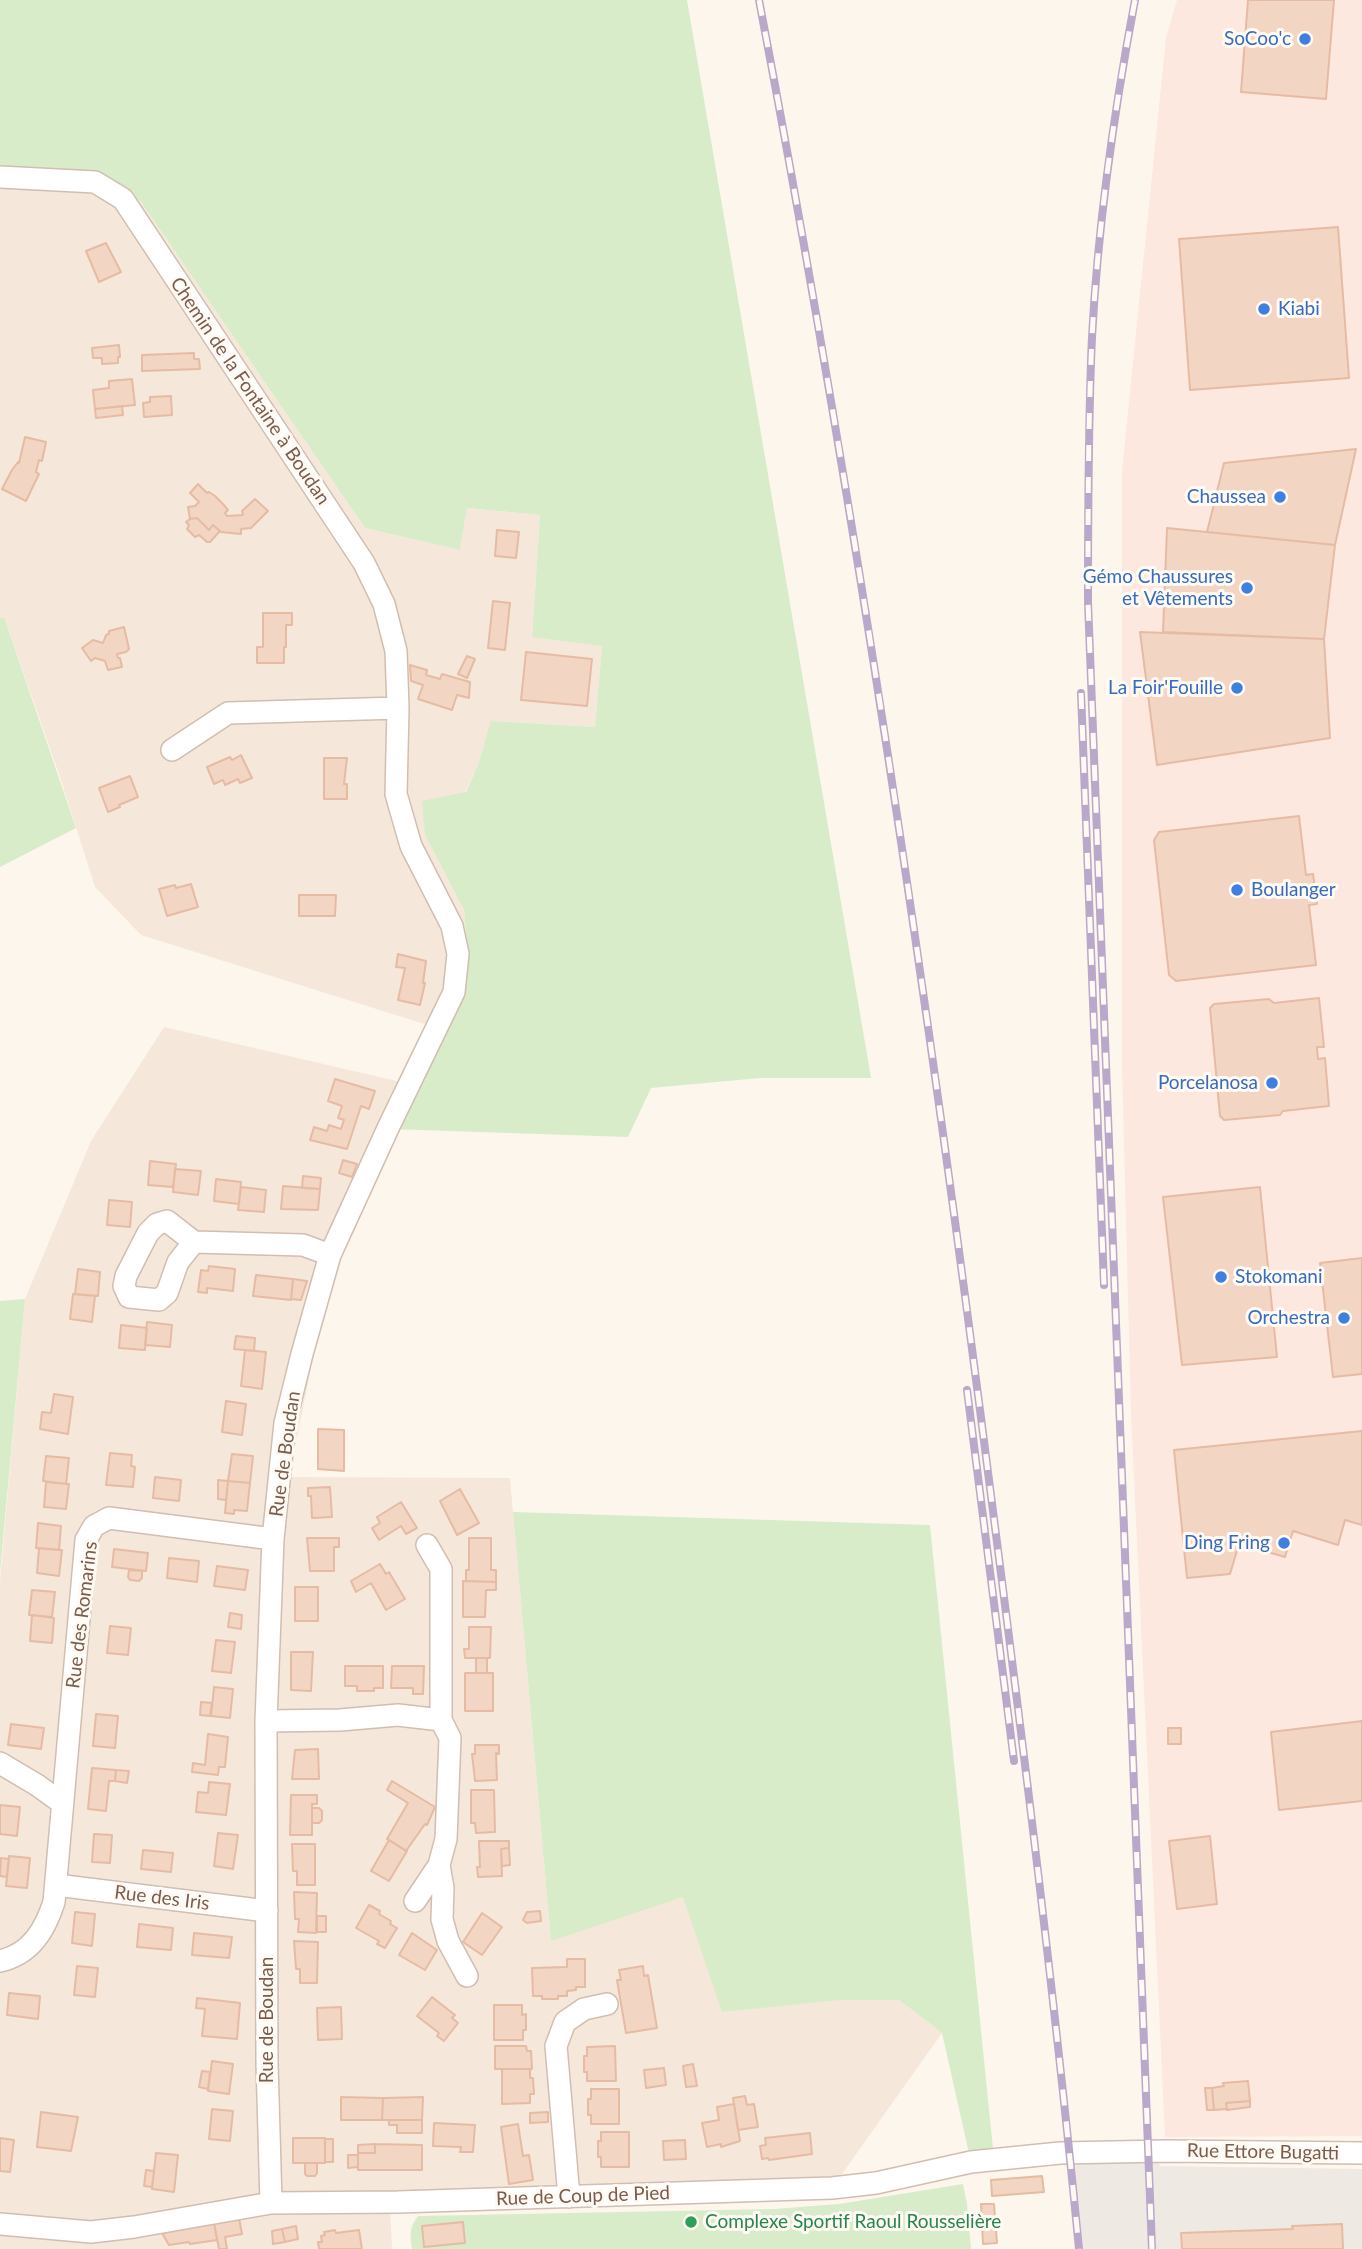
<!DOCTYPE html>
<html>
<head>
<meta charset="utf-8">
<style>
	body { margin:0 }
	canvas { display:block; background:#fdf6ec }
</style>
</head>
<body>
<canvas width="1362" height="2249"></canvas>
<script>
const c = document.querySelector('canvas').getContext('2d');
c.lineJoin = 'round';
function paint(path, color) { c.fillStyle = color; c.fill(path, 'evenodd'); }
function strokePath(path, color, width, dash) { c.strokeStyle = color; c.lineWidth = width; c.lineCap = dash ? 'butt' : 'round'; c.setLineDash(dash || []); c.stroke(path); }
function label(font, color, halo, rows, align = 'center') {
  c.font = font + ' Lato,sans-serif'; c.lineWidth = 6; c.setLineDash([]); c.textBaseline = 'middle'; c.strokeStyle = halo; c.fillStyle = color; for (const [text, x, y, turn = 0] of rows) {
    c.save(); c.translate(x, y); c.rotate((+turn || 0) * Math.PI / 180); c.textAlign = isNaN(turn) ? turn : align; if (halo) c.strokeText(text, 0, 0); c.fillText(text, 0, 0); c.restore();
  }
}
const residential = new Path2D(`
	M0,168L99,172L141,202L365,528L460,550L467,508L540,515L532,636L602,646L595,727L492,721L479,762L465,792L425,835L465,912L466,981L445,1028L421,1023L141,935L95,887L60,777L4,617L0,618Z
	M164,1027L414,1085L330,1275L289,1477L510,1478L551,1940L683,1897L840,2000H899L942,2033L832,2188L390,2207L392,2249H0V1581L25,1299L91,1141Z`);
const commercial = new Path2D(`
	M1177,0H1362V2136L1165,2137L1131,1414L1122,1067V470L1166,38Z`);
const industrial = new Path2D(`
	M1148,2152L1161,2166L1362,2169V2249H1079L1070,2153Z`);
const green = new Path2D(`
	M0,0H687L871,1078H760L651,1088L628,1137L390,1129L445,1028L466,981L465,912L425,835L422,801L466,792L479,762L491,721L595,727L602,646L532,637L540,515L467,508L460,550L365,528L141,202L99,172L0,168Z
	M4,617L76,828L0,867V618Z
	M25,1299L0,1573V1581V1301Z
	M513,1512L930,1525L994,2159L971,2162L942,2033L899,2000H840L722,2012L683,1897L551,1941Z
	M963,2184L967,2204L971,2249H412C410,2235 409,2228 418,2216L774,2209L839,2204Z`);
const building = new Path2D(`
	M1248,0H1334L1326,99L1241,92Z
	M1338,227L1349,378L1190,390L1179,239Z
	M106,243L121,272L99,282L86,251Z
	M119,345L120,357H118V363L102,364V358H93L92,348Z
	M194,353V359H199L200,369L142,371V355Z
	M132,379L135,405L95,409L93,390L109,388V381Z
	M171,396L172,415L144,417L143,403L150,402V397Z
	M122,406L123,415L96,418L95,409Z
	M25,437L46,442L42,461L39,460L36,472L39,474L26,501L2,489L12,470L18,462L19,463Z
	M1356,449L1335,545L1207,532L1224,463Z
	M198,484L207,493L209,492L215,496L223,504L228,510L225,513L227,516L243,515L242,511L255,499L268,511L251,528L241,529V534L221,532L213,525L209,530L197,518L190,519L188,507L195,506L199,502L190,493Z
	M197,518L209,530L213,525L220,531L210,542H207L199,535L195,537L187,529L189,525L186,522L190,519Z
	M1167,528L1335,545L1324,639L1163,632Z
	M497,530L519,532L516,558L495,556Z
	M493,601L510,603L505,650L488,648Z
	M263,613H292V625H286V647H284V663H257V647H263Z
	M124,627L129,649L126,652L117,654L118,658H120L122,667L108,670L105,661L95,658L91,661L82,648L93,640L103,643L106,635L109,634V631Z
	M1140,632L1324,639L1330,738L1157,765Z
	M526,652L592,659L587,706L521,700Z
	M467,656L475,659L467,678L458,674Z
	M410,665L427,670L426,675L440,679L442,674L470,682L469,698L457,695L452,710L418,699L423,685L411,681Z
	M241,755L252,778L240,783L238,779L225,785L223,780L214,784L207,767L230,757L232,760Z
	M324,758H347L344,784H347V799H324Z
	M130,776L138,797L119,805L120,807L108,812L99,788Z
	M1299,816L1306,875L1313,874L1317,904L1309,905L1316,965L1176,981L1169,975L1154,840L1159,832Z
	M191,884L198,907L167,916L159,889L175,885L176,888Z
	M299,895H336L335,916H299Z
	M398,954L426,961L423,983H425L420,1005L398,1000L405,968L396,967Z
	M1319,998L1324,1047H1317L1318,1059L1325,1058L1329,1106L1283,1111L1280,1115L1224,1120L1220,1116L1210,1008L1214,1004L1269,999L1274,1003Z
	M335,1079L375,1091L369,1109L361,1106L347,1149L310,1140L314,1127L327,1131L329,1125L341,1129L344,1120L338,1118L342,1106L328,1101Z
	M343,1160L357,1164L352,1177L339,1173Z
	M150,1161L176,1164L173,1187L148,1185Z
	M175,1169L201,1171L198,1195L173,1192Z
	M303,1176L321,1178L320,1189L302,1188Z
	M216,1179L241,1182L239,1204L214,1201Z
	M283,1186L320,1189L318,1210L281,1209Z
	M241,1187L266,1190L264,1212L238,1210Z
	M1260,1187L1277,1357L1182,1365L1163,1197Z
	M109,1200L132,1202L130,1227L107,1225Z
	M1362,1258V1374L1333,1377L1320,1263Z
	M209,1266L235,1269L233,1291L207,1288V1293L198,1292L201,1270L208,1271Z
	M78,1269L100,1272L98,1296L75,1294Z
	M256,1275L293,1279L291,1300L253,1296Z
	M293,1279L307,1281L301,1300L291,1299Z
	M73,1294L95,1296L92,1322L70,1319Z
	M147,1322L172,1325L170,1347L145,1345Z
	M121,1325L147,1328L145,1350L119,1348Z
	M236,1336L255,1338L254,1351L234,1349Z
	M245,1350L266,1352L262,1389L241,1386Z
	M54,1394L73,1397L68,1434L40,1429L42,1412L51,1413Z
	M226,1401L246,1404L242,1435L222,1432Z
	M318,1429L344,1430V1471L318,1469Z
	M1362,1431V1525L1345,1520L1338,1545L1293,1531L1285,1557L1239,1544L1230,1574L1187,1578L1174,1450Z
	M110,1453L132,1455L131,1466L135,1467L133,1487L106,1485Z
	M232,1454L253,1456L250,1483L228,1481Z
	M46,1456L69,1458L66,1484L43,1481Z
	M155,1477L181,1480L179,1501L153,1498Z
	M218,1480L228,1481L226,1500L218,1499Z
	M228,1481L250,1483L247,1511L234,1510V1514L225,1513Z
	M46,1482L69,1484L66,1509L44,1507Z
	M330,1487L332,1517L312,1518L311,1496H308V1488Z
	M460,1489L479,1523L457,1535L440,1501Z
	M401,1502L417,1528L406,1534L401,1526L379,1540L372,1528L380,1523L377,1517Z
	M38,1523L61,1526L59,1550L36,1548Z
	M307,1538H339V1547H334V1571H310Z
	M469,1538H491V1570H496V1582L466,1581V1570H469Z
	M39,1548L62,1550L59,1576L37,1573Z
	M114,1549L148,1553L146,1571L112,1567Z
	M169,1558L199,1561L197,1582L167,1578Z
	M380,1564L386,1574L389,1572L405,1599L386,1610L371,1583L356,1592L351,1581Z
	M217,1566L248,1570L245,1590L214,1586Z
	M129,1570L142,1571V1578L139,1581L130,1580L128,1577Z
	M463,1581L496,1582V1590H486L485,1617H463Z
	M295,1587H318V1621H295Z
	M32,1590L55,1592L52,1617L29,1615Z
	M230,1613L242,1615L241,1629L228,1627Z
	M32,1615L54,1618L52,1643L30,1641Z
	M110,1626L131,1628L128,1655L107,1653Z
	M469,1627H491L490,1658H465L464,1649H469Z
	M216,1640L235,1642L231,1673L212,1671Z
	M291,1652H313L311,1691L291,1690Z
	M476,1658H487V1673H476Z
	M345,1666H383V1688H374V1691H357V1686H345Z
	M392,1666H424L423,1694H413V1688H391Z
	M465,1673H493V1711H465Z
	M214,1687L233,1689L230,1718L211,1716Z
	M201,1702L212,1703L210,1716L200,1715Z
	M96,1714L118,1716L115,1748L93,1746Z
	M1362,1721V1801L1279,1810L1271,1732Z
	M11,1724L44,1728L41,1749L8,1745Z
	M1168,1728H1181V1744H1168Z
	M208,1734L228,1737L225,1767H219L218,1775L192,1772L193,1763L205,1765Z
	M475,1745H499V1754L496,1753L497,1780L475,1781L472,1754H475Z
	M318,1749L319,1779H292L295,1750Z
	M92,1768L116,1770L115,1781H109L106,1811L88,1809Z
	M116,1770L129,1771L127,1783L115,1781Z
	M392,1781L435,1807L427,1825L425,1824L406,1851L387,1839L408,1803L387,1790Z
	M209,1782L230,1784L226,1815L196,1812L198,1792L208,1793Z
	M471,1790H494L495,1832L476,1833L475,1823H471Z
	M291,1795H317V1804H312V1835H290Z
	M0,1805L20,1807L17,1836L0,1834Z
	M312,1808H319L322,1811V1820L319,1823H312Z
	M218,1833L238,1835L233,1869L214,1866Z
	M94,1834L112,1835L110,1863L92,1862Z
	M1210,1836L1217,1904L1177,1909L1169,1841Z
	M389,1840L407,1851L389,1881L371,1871Z
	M479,1841H509V1848L501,1849L502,1876L478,1877L477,1867H480Z
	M292,1844H315V1885H297V1871H293Z
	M509,1848L510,1865L502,1866L501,1849Z
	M143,1850L173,1853L171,1872L141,1869Z
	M9,1856L30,1858L27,1888L6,1886Z
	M1,1858L9,1859L7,1877L0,1876Z
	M294,1892L317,1893L316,1933L298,1932L299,1919H295Z
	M369,1905L380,1911L379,1914L391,1921L390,1924L397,1928L385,1948L377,1944L379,1941L356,1928Z
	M540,1911L541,1921L527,1923L523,1920L527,1912Z
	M75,1912L95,1914L92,1946L72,1943Z
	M482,1913L502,1927L482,1955L463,1942Z
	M317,1916H326V1932H317Z
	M139,1924L173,1928L171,1950L137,1947Z
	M194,1933L232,1937L229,1958L192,1955Z
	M412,1933L437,1950L425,1970L399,1955Z
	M294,1941L318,1942L317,1983H300V1969H296Z
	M567,1959H585V1987H576V1990L567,1991V1996H558V1999H542V1996H533L532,1968L567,1967Z
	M77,1966L98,1968L95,1997L74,1995Z
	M643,1966L644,1976L648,1975L657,2028L626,2033L617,1980H621L619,1970Z
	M9,1993L40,1996L38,2019L7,2015Z
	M432,1997L455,2015L452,2018L458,2023L444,2041L437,2036L439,2033L417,2016Z
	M197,1998L240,2003L237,2039L202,2036L205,2009L196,2008Z
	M494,2005H522V2015L526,2014V2030H523V2040H494Z
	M341,2007L342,2039L318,2040L317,2008Z
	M495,2046H526L527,2051H531L532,2069H495Z
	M615,2046L616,2081H587V2072H584V2056H587V2047Z
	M212,2061L233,2064L229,2094L208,2091Z
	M693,2064L697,2086L686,2087L683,2066Z
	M664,2068L666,2085L646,2088L644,2070Z
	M502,2069H530V2078H533L534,2094H530V2103L502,2104Z
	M202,2071L210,2072L208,2089L199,2087Z
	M1248,2081L1250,2101L1226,2103L1227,2109L1214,2110L1212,2088L1224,2086L1223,2083Z
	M1205,2088H1212L1214,2110H1207Z
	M591,2089H619V2124H591V2115H588V2099H591Z
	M745,2096L747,2105L754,2104L758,2127L738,2130L733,2098Z
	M341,2097L383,2098L382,2120H341Z
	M423,2097L422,2120H382L383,2098Z
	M1250,2101V2107L1227,2110L1226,2103Z
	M734,2104L740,2141L721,2147V2144L707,2147L702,2123L719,2120L717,2107Z
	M212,2109L233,2111L230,2141L209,2139Z
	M41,2112L78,2117L71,2151L37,2147Z
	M548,2112V2122L530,2123V2113Z
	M389,2120H422V2133H397V2125H389Z
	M434,2123L475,2125L473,2152H460L461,2147L433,2146Z
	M518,2124L523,2156L529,2155L533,2180L509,2184L501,2127Z
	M601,2132H629V2167H601V2157H598V2141H601Z
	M810,2133L812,2154L769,2160L768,2158L762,2159L760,2146L766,2145L765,2138Z
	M0,2138L14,2140L10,2172L0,2171Z
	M293,2138H325V2163H293Z
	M325,2139H333V2162H325Z
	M685,2140L686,2159L664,2160L663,2141Z
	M375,2144V2153H358V2145Z
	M375,2144L422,2145V2170H358V2153H375Z
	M156,2153L178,2155L174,2192L152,2189Z
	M348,2155H358V2167L348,2168Z
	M305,2163H317V2173L315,2176H307L305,2174Z
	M146,2170L154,2171L152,2187L144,2186Z
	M1042,2176L1044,2192L992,2196L991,2180Z
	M981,2204H994L997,2243L983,2244Z
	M239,2218L242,2234L225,2237L227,2249H219L214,2223Z
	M463,2222L465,2243L424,2247L422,2226Z
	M214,2223L217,2240L190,2244L189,2242L169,2245L162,2233Z
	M1342,2224L1343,2249H1182L1181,2233L1293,2229L1292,2226Z
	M296,2226L298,2239L285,2242L282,2229Z
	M282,2229L285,2242L273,2244L272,2231Z
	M335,2230L336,2233L359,2230L362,2249H319L318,2242H322L321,2236L325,2235L324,2232Z`);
const minor = new Path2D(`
	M0,177L95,182L123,199L364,563L384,604L396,651L398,708L396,794L411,846L452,926L458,954L454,992L389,1126L330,1255L302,1354L285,1423L273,1539L266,1721L267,2063L271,2203
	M172,750L228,713L398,708
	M194,1242L178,1262L167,1293L159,1300L129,1297L124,1286L126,1276L148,1233L157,1224L167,1221L194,1242L303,1245L330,1255
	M427,1545L441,1569V1720L450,1738L446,1839L439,1865L443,1888L442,1919L448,1941L467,1976
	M266,1721L340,1720L398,1715L441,1720
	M0,1763L37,1785L62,1803
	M56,1885L267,1911
	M415,1901L439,1865
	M0,1961C31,1954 45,1930 54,1902L86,1540L94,1526L109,1518L273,1539
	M569,2197L556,2046L565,2022L584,2009L607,2004
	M0,2224L91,2232L134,2227L271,2203L398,2202L832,2188L876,2183L971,2162L1060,2153L1165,2151L1362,2153`);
const rail = new Path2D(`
	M759,0C848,467 919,938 980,1410C1016,1689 1052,1969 1079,2249
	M1135,0C1114,111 1098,224 1092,337C1088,425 1088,514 1088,602L1152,2249
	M1081,693L1104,1285
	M967,1390L1014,1761`);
const markers = [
	[1305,39,7,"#3f7fe0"],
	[1264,309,7,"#3f7fe0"],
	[1280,497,7,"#3f7fe0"],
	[1247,588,7,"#3f7fe0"],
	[1237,688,7,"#3f7fe0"],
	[1237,890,7,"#3f7fe0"],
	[1272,1083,7,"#3f7fe0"],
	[1221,1277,7,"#3f7fe0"],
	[1344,1318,7,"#3f7fe0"],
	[1284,1543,7,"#3f7fe0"],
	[691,2222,7,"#2e9e5b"]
];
const shopNames = [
	["SoCoo'c",1291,39],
	["Kiabi",1278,309,"left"],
	["Chaussea",1266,497],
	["Gémo Chaussures",1233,577],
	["et Vêtements",1233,599],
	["La Foir'Fouille",1223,688],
	["Boulanger",1251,890,"left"],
	["Porcelanosa",1258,1083],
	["Stokomani",1235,1277,"left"],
	["Orchestra",1330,1318],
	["Ding Fring",1270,1543]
];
const streetNames = [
	["Chemin de la Fontaine à Boudan",250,391,56],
	["Rue de Boudan",285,1454,-82],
	["Rue des Romarins",82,1615,-83],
	["Rue des Iris",162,1898,7],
	["Rue de Boudan",267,2020,-90],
	["Rue Ettore Bugatti",1263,2152,1],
	["Rue de Coup de Pied",583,2196,-2]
];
const leisureNames = [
	["Complexe Sportif Raoul Rousselière",705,2222]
];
paint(residential, '#f5e8da');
paint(commercial, '#fde8e0');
paint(industrial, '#efe9e4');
paint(green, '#d8ecc9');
paint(building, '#f3d5c3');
strokePath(building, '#e6bba3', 2);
strokePath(minor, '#d1beb0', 24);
strokePath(minor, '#fff', 21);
strokePath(rail, '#b9a8c9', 8);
strokePath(rail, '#fffaf3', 5, [16]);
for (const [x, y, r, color] of markers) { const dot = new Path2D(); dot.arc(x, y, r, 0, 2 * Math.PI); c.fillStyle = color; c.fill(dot); strokePath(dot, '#fffaf3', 2.5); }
label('19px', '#366cbe', '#fffaf3', shopNames, 'right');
label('19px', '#7a5c4d', '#fffaf3', streetNames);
label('19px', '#27864d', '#fffaf3', leisureNames, 'left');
</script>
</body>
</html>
